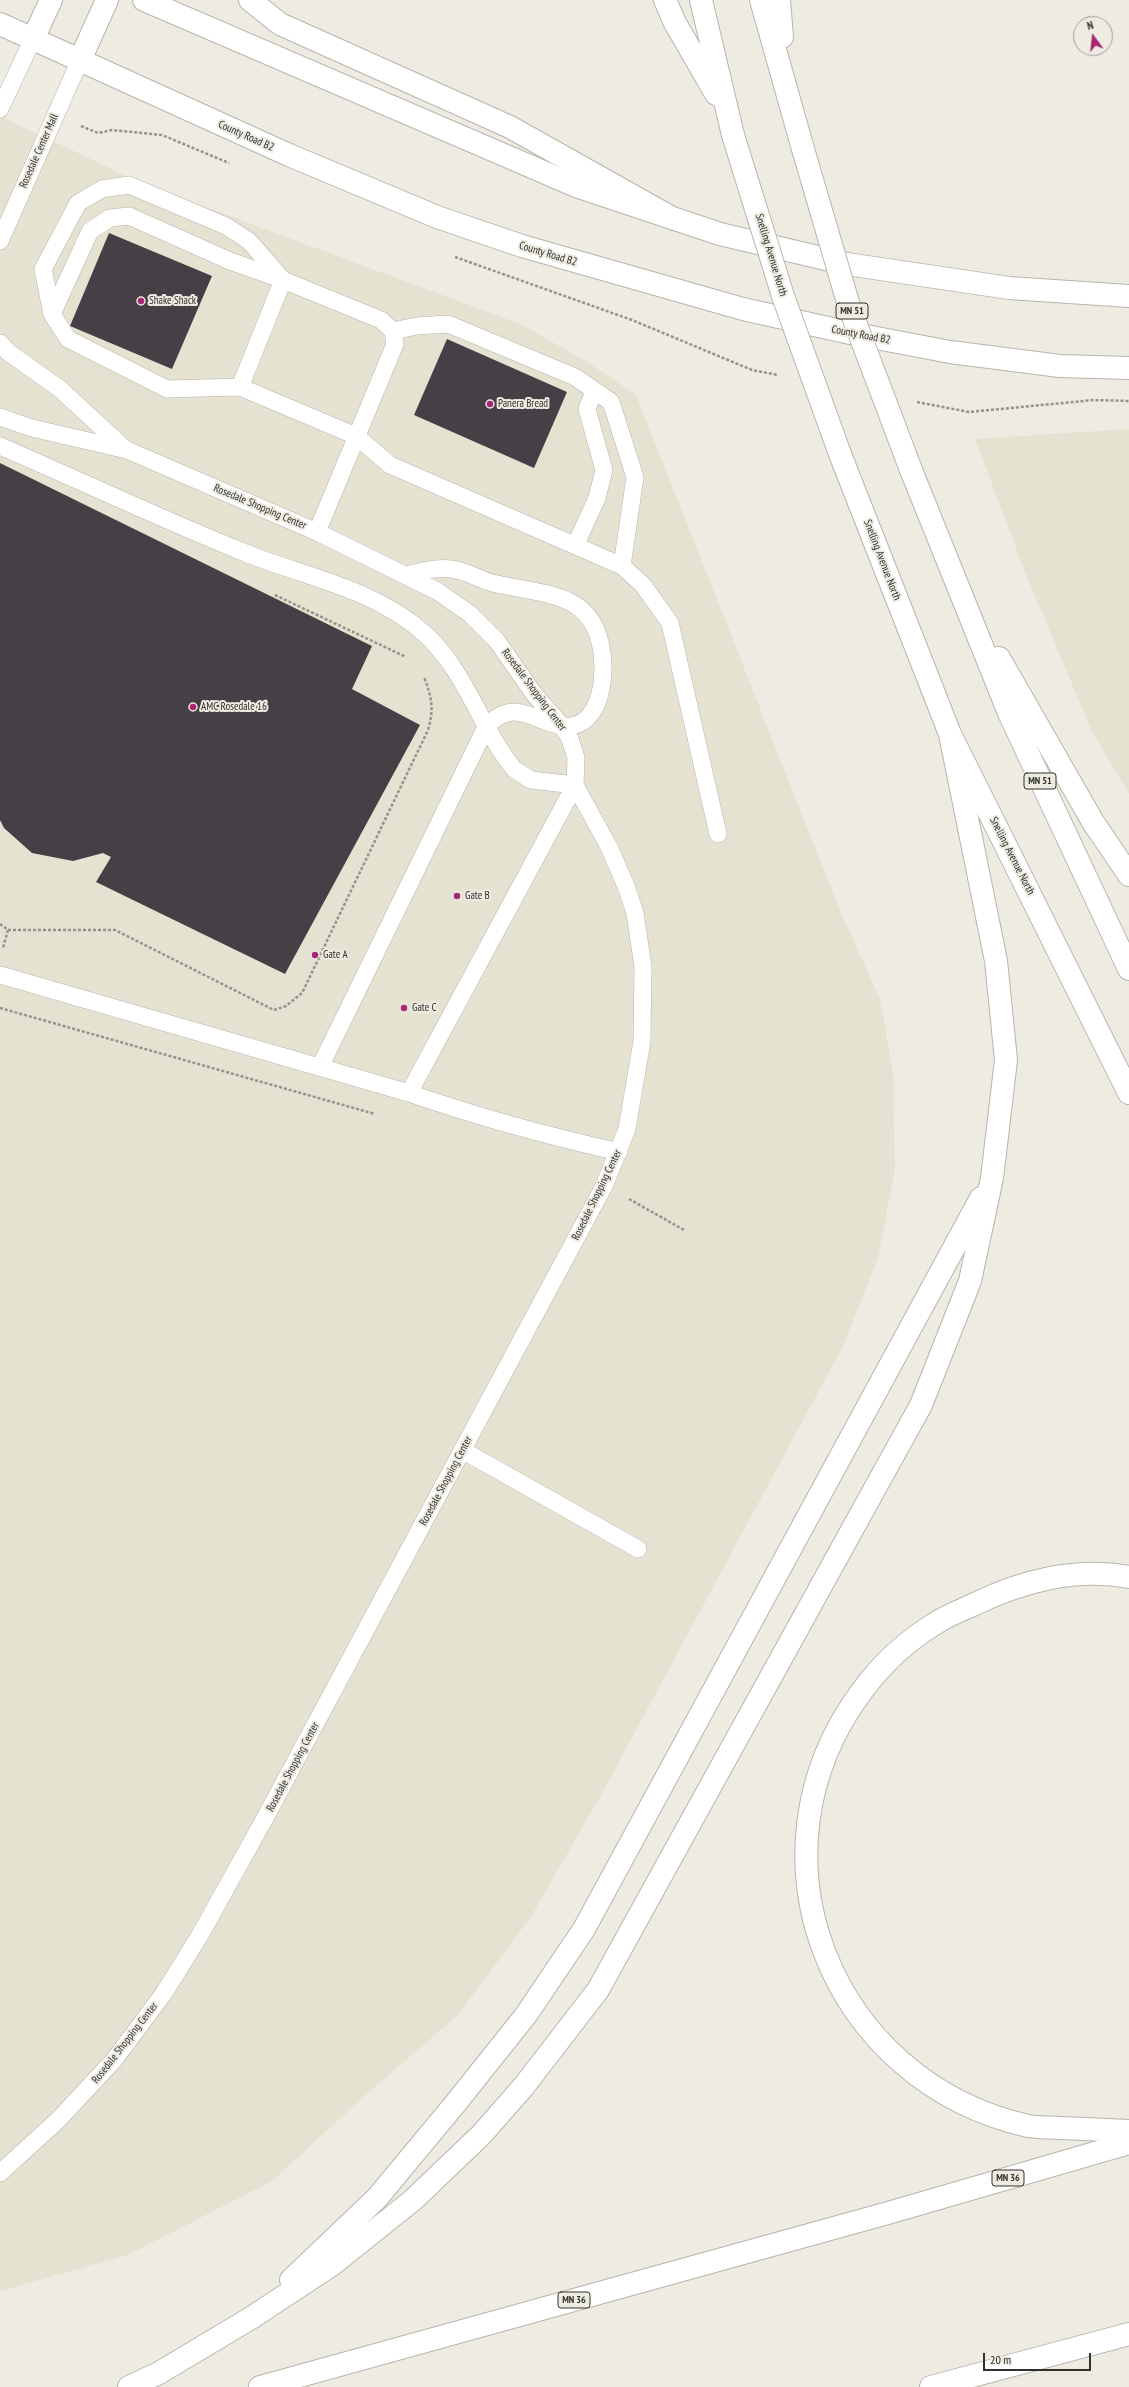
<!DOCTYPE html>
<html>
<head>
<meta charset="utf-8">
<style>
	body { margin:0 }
	#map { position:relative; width:1129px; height:2387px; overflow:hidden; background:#edebe2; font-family:"PT Sans Narrow",sans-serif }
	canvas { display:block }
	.north { position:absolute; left:1073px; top:16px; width:40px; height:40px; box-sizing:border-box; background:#edebe2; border:1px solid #a1a099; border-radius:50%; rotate:345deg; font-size:11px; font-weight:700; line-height:16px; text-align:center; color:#30302c }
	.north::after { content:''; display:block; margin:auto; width:14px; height:18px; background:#a72674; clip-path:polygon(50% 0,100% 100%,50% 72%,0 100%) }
	.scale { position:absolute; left:983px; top:2353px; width:108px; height:18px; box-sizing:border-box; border:2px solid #30302c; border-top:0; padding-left:5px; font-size:12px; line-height:14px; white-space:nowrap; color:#30302c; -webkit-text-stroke:3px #edebe2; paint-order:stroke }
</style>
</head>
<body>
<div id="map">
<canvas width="1129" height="2387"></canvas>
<div class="north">N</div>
<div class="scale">20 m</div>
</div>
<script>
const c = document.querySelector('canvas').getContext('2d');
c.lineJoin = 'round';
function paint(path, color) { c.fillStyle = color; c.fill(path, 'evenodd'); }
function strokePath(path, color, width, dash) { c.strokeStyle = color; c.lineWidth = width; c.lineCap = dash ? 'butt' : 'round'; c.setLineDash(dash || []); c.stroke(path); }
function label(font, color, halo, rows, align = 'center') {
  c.font = font + ' "PT Sans Narrow",sans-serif'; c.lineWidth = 4; c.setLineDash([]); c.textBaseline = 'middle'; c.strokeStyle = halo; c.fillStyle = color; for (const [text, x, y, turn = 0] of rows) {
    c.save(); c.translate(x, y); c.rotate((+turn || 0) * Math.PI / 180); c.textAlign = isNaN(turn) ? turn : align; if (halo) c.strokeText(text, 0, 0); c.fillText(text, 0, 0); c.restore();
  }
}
const built = new Path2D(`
	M0,116L141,183L520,324L586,361L636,395L841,913L880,999L893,1074L895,1169L878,1257L843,1346L601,1795L532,1915L457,2016L371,2090L272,2181L128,2255L0,2291Z
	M1129,429V794L1090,727L1025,572L975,439Z`);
const building = new Path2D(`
	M109,233L212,276L172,369L70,326Z
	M447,339L567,392L534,468L414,415Z
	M0,463L372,646L352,689L420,725L285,974L96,882L111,857L103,853L73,861L32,853L4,828L0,820Z`);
const path = new Path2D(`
	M81,126L98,133L112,130L162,135L229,163
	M455,257L632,320L752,370L778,375
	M917,402L969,412L1094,400L1129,401
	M275,595L406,657
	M0,924L8,930L3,948
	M8,930H115L274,1010L286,1006L302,993L428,730C434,710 432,697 424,677
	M0,1008L375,1114
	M629,1199L684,1230`);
const lane = new Path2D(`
	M0,109L33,39
	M0,241L80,60
	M52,314L90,231L110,218L129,216L230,261L281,279
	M393,331L417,326L448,324L575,377L611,402L635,477L622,566
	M0,343L8,352L60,389L125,449
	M240,387L167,389L68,339L52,314L43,269L78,203L102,189L129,185L226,226L249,241L283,280
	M0,417L32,428L127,450L317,532L437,591L470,614L497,641L534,694L562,726L570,739L576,758L575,785L609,847L626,886L635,913L643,967L642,1041L627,1129L604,1186L265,1818L200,1935L164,1993L114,2060L58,2120L0,2173
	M0,446C81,481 161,519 243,552C304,577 375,588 426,635C466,672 480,727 514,769L531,780L575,785
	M317,532L395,344L393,331L381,320L283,280L240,387L356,436L390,465L622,566L643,585L670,623L718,834
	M575,546L597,498L604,470L587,409L594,391
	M0,975L409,1093C478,1117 548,1136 619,1152
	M320,1067L487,725C495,719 503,712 514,712C538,712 568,742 590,715C600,702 603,682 603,666C601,592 551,596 497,584C484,582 473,574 460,571C443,565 423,571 406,575
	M409,1093L575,785
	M462,1450L638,1549`);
const secondary = new Path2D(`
	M144,0L576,186L720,234L847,264L1009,288L1129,296
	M0,24L289,155L437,217L522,246L743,309L850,333L950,352L1060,366L1129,368
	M33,39L51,0
	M80,60L107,0`);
const highway = new Path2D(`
	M250,0L280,24L510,127L674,219
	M665,0L675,23L716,94
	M701,0L733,135
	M761,0L803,149
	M779,0L782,37
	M840,454L950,734L1129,1093
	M911,470L1009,713L1129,969
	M999,658L1093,822L1129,875
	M1129,1577C1077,1567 1022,1581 975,1604C962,1610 948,1615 936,1623C908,1640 881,1665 862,1691C739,1855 831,2082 1028,2126C1039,2128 1051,2127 1062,2128C1084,2129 1107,2130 1129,2131
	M291,2280L377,2198L455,2104L526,2015L584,1929L981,1198
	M129,2387L159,2373L251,2318L333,2264L413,2200L482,2134L524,2086L598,1990L921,1405L970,1281L992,1178L1006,1060L996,961L950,734
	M260,2387L888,2213L1129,2143
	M931,2387L1129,2334`);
const highwayBridge = new Path2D(`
	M733,135L783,296L840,454
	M803,149L849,306L911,470`);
const markers = [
	[141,301,4,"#a72674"],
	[490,404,4,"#a72674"],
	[193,707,4,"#a72674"],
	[457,896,4,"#a72674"],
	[315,955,4,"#a72674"],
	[404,1008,4,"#a72674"]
];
const shields = [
	[852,311,32],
	[1040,781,32],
	[1008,2178,32],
	[574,2300,32]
];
const shieldNames = [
	["MN 51",852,311],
	["MN 51",1040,781],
	["MN 36",1008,2178],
	["MN 36",574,2300]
];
const streetNames = [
	["County Road B2",246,136,24],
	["Rosedale Center Mall",39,151,-66],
	["County Road B2",548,254,17],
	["Snelling Avenue North",771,255,73],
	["County Road B2",861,335,11],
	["Rosedale Shopping Center",260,507,23],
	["Snelling Avenue North",882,560,69],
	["Rosedale Shopping Center",534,690,53],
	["Snelling Avenue North",1012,856,63],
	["Rosedale Shopping Center",597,1195,-64],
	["Rosedale Shopping Center",446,1481,-62],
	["Rosedale Shopping Center",293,1767,-62],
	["Rosedale Shopping Center",125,2043,-52]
];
const poiNames = [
	["Shake Shack",149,301],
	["Panera Bread",498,404],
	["AMC Rosedale 16",201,707],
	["Gate B",465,896],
	["Gate A",323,955],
	["Gate C",412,1008]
];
paint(built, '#e5e2d1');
paint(building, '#454046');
strokePath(lane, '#b7b5ac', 18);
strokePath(secondary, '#b7b5ac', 24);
strokePath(highway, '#b7b5ac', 24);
strokePath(path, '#94938c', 2.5, [3, 2]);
strokePath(lane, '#fff', 17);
strokePath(secondary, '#fff', 22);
strokePath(highway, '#fff', 22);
strokePath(highwayBridge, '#b7b5ac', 24, []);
strokePath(highwayBridge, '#fff', 22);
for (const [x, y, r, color] of markers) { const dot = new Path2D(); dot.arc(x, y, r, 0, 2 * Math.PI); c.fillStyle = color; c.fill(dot); strokePath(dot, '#edebe2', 1.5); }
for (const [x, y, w] of shields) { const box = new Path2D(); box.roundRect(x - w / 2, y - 8, w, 16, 3); c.fillStyle = '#edebe2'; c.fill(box); strokePath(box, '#30302c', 1); }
label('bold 10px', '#30302c', null, shieldNames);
label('11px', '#30302c', '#edebe2', streetNames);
label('11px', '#30302c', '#edebe2', poiNames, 'left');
</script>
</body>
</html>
